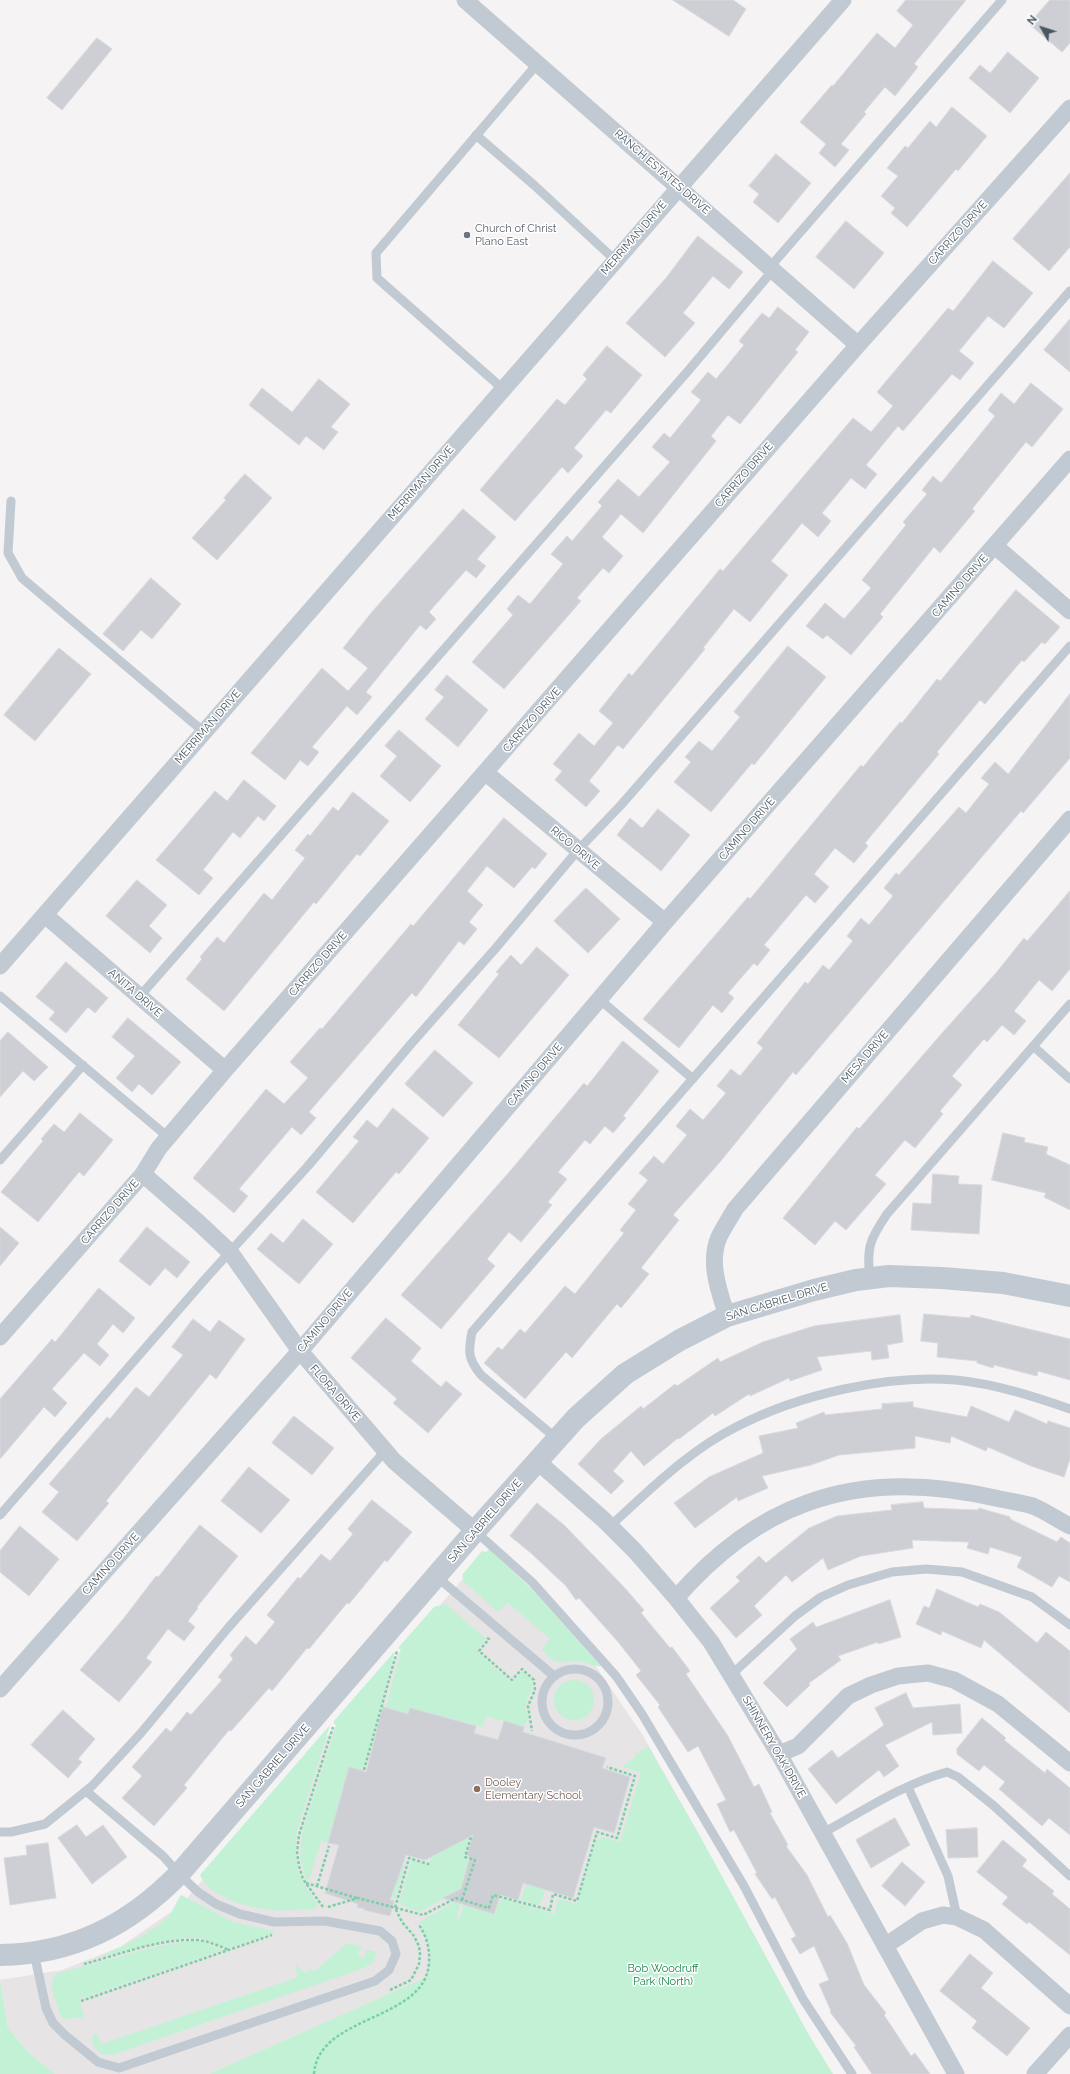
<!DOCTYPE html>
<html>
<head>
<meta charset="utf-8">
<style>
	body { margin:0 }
	#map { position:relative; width:1070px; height:2074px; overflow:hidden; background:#f5f3f3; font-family:Raleway,sans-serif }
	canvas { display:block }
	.north { position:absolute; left:1022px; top:8px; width:40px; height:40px; -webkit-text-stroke:3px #fff; paint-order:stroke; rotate:309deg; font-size:11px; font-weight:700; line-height:16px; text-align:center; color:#4a5661 }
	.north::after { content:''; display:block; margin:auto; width:14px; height:18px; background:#4a5661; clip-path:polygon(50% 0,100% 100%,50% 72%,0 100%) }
</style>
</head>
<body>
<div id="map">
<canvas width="1070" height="2074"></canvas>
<div class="north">N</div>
</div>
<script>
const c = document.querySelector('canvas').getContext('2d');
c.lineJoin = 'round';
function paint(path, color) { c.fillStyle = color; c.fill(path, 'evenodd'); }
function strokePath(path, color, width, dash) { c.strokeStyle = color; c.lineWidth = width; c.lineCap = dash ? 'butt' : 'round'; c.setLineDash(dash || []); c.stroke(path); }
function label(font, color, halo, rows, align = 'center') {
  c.font = font + ' Raleway,sans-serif'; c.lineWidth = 3; c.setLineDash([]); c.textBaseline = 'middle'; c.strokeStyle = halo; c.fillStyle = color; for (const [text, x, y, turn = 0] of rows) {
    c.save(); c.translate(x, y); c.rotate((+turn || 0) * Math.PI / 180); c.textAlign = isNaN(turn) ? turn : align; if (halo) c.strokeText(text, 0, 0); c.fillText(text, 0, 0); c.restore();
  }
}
const education = new Path2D(`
	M486,1552L586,1652L642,1734L701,1838L571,1914L209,2074H55L29,2053L8,2028L0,1980L62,1970L120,1947L181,1905Z`);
const green = new Path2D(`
	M489,1549L532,1589L601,1666C594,1667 590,1664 584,1662C575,1659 567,1663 558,1662C552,1661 547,1655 543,1651V1648L550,1639L507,1602L499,1611L496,1610L464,1582L462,1575L482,1551L486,1552Z
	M446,1604L486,1639L476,1651L512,1683L523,1671L531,1679L533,1688L527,1699L526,1710L529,1717L524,1727L486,1716L483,1727L410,1708L408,1714L386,1707L401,1650L398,1648L434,1607Z
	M395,1651L363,1771L349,1767L328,1843L321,1841L309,1880H306L300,1858L302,1833L336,1726L333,1722Z
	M554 1700a20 20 0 1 1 40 0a20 20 0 1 1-40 0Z
	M330,1725L297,1831L295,1852L298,1870L304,1885L318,1904L314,1909C301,1909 287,1911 273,1910C252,1909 208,1897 200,1875Z
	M645,1741L701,1838L809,2035L833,2074H209L427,1977L431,1957L429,1944L419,1920L421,1921L455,1902L460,1904L457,1919L460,1918L463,1905L495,1914L499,1902L503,1899L554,1914L558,1899L577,1904L596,1841L602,1837L620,1842L641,1772L622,1767L636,1757L635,1754L648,1747Z
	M470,1836L463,1858L469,1860L459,1894L454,1893L419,1912L399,1904L412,1860L429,1866L431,1857Z
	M401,1864L405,1865L395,1899L386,1896Z
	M526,1884L545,1890L542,1901L537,1905L521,1900Z
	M181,1895L233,1922L276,1932L229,1948L200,1938H185L169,1940L97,1958C117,1949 154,1932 169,1916C172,1912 177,1901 181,1895Z
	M188,1941L203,1942L223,1950L79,1999L84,2017L66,2019L61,2017L51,1987L55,1974L155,1947Z
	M347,1943L362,1947L358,1953L362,1958L365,1957L366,1949L376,1952L374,1962L364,1968L112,2055L101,2054L93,2045L92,2036L96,2033L102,2044L298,1977L295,1964L305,1973L311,1969L314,1972Z
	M0,1980L8,2028L29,2053L55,2074H0Z`);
const building = new Path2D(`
	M673,0H733L746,9L729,36Z
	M906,0H966L914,64L918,67L895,96L885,87L864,112L866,114L841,144L849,150L835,167L819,153L826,144L800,122L832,85L833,86L877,33L895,48L913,25L897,11Z
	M1050,0H1070V43L1062,52L1029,24Z
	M97,38L112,49L62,110L47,98Z
	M1008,52L1039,78L1010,113L969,78L980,65L990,73Z
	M952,107L987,136L958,171L956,169L907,227L891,213L895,208L881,196L898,176L887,168L905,146L908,148L930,121L936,127Z
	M776,154L811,183L778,223L753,202L759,194L749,186Z
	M1070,173V247L1049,271L1013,239Z
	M846,221L884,253L854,289L816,257Z
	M698,236L743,272L729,289L713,276L683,313L695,323L665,357L626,323L666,278Z
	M993,261L1033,293L1004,328L988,316L959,351L974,363L960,380L952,374L903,431L898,426L866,465L877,474L865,489L851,478L822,513L831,521L818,537L802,523L771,561L788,575L750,622L734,609L703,648L705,649L623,749L618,745L589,781L600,791L586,807L555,780L562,771L553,764L579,733L594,746L613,723L599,711L629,673L632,676L720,569L723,571L853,418L871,432L893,406L877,392L948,308L953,311Z
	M778,307L809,332L795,350L798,352L740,424L728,415L711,436L716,441L643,533L621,514L602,537L623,556L609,573L603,568L577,598L581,601L504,689L472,662L513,615L507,609L518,595L530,604L563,564L551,554L567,536L572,541L602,506L598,502L618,479L639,497L670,462L652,447L664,433L670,438L701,400L691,392L708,372L716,379L744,345L739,341L762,313L769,318Z
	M1070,319V372L1044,350Z
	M607,346L642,375L611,413L606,410L574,448L583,456L568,473L562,467L515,521L480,490L557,399L565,405L587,379L583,375Z
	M319,379L350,404L331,427L338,432L324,450L306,436L299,445L249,405L262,388L292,412Z
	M1031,383L1063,409L1032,447L1026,442L972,509L975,511L940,553L934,547L880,614L883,617L851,655L827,635L823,639L806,626L825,603L844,619L871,588L862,580L906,525L903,522L927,494L922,490L933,476L941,483L995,416L988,410L1001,393L1014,404Z
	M245,474L272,498L217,560L192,538L226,500L224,498Z
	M463,509L496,537L477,559L486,566L476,578L466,570L429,612L436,619L426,630L420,625L366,692L372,697L357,715L347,706L312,747L319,752L308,766L300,760L285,780L251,753L322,668L348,691L368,668L343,648L372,612Z
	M151,578L181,604L152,639L141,630L123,651L103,634Z
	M1016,590L1060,627L1045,644L1042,642L1024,662L1022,660L985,704L980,700L937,752L939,754L865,843L868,846L854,863L835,848L814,874L829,887L815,903L806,895L764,945L770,950L757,966L754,963L728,993L734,998L722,1013L713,1005L679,1048L643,1019L748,897L750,899L861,765L863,767L900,722L902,723L937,679L940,681Z
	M788,646L826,677L754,765L752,763L711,812L674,782L691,762L685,757L699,741L712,751L740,717L734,712Z
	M59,648L91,674L35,741L4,715Z
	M447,675L488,710L458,747L425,719L444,697L435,690Z
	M1070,694V758L1023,813L1021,811L796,1075L793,1072L720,1162L673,1215L679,1220L641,1268L649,1274L621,1308L617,1304L572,1358L566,1352L525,1399L484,1363L498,1347L502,1350L520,1329L525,1333L565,1286L575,1294L624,1233L620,1230L636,1210L628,1204L648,1180L639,1173L654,1156L663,1164L687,1135L676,1126L690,1109L703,1120L726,1093L717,1086L731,1069L740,1076L763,1048L757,1043L805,982L808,984L823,965L829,970L853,941L847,936L861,918L869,925L893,896L884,888L896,873L899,875L959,807L966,813L989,784L981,778L995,762L1008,774Z
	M399,730L441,766L410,802L380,776L397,756L385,746Z
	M244,780L276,806L264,821L258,816L240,838L233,832L203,870L213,878L199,895L156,860L215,791L227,801Z
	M353,792L389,821L360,856L357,854L316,904L314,902L224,1011L186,979L202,959L200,957L217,937L224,943L264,893L272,900L305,858L295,850L308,834L310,836L333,807L338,811Z
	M658,809L690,835L661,871L617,835L630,818L642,828Z
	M504,818L547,854L535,869L532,867L514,888L487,866L467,891L483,905L469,922L477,929L464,945L459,941L416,997L412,993L309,1112L316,1118L301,1135L292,1127L268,1155L239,1189L248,1196L234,1213L193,1178L266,1089L284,1104L308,1078L290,1062L320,1028L322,1029L411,924L413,926Z
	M137,880L167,905L149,926L162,938L150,953L106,916Z
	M586,888L620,919L588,953L554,921Z
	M1070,891V969L1052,991L1039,980L1014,1011L1026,1021L1014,1035L1002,1025L987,1042L984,1039L952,1076L962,1085L940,1111L943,1114L915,1148L905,1140L875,1175L886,1184L846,1230L835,1221L815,1245L783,1218L857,1127L859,1129L943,1032L996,973L1024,938L1027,941Z
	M537,947L569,975L499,1058L458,1025L499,974L496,972L511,955L521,965Z
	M66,962L108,998L95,1013L88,1007L66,1033L49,1019L55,1012L36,997Z
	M128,1018L181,1062L152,1095L139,1084L132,1092L116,1078L135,1056L112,1037Z
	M8,1032L48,1067L34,1081L23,1071L0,1097V1041Z
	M623,1041L659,1071L623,1116L626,1118L613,1133L605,1126L590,1144L585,1140L558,1172L567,1179L548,1202L552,1205L521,1242L509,1232L487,1259L495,1266L441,1329L401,1295L511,1170L584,1083L587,1086Z
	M435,1050L473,1083L443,1117L405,1084Z
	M393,1108L429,1138L399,1174L396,1172L353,1223L316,1192L359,1141L353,1137L367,1120L377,1128Z
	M80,1113L113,1140L84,1176L79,1172L38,1222L1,1192L43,1141L41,1139L54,1124L64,1132Z
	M1003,1133L1025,1138L1024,1142L1048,1147L1046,1154L1070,1165V1210L1044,1197L1046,1193L992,1180Z
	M933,1174L959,1176L958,1184L982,1185L979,1234L911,1230L913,1203L931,1204Z
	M303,1219L333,1244L299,1284L257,1249L271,1233L283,1243Z
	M0,1227L19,1243L0,1266Z
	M147,1227L190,1262L177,1278L165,1268L150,1286L119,1261Z
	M99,1288L135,1318L123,1333L113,1324L97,1344L109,1355L100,1366L84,1353L52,1389L67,1403L55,1417L44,1407L0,1459V1399L52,1339L55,1342Z
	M924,1314L970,1318L971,1315L1070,1339V1380L1038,1371L1037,1376L994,1365L993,1368L977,1363V1361L937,1357L938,1343L921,1341Z
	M900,1315L903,1342L887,1345L889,1358L872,1360L871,1351L817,1357L822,1370L790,1381L789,1378L750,1396L749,1394L715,1416L713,1413L679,1439L678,1438L644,1466L631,1451L613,1471L624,1481L611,1494L578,1464L601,1439L641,1406L643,1409L675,1384L677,1386L718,1358L720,1362L763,1342L814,1326Z
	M386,1318L421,1348L411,1361L441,1387L446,1381L462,1394L428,1433L393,1403L397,1399L351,1358Z
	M193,1319L210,1332L219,1320L245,1339L216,1379L210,1374L106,1501L109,1503L77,1541L42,1512L59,1492L49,1484L107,1417L110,1419L136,1387L149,1397L183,1355L172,1347Z
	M913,1402V1407L967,1417L971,1406L1009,1422L1015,1410L1047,1424L1048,1421L1070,1428V1459L1064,1477L1031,1466L988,1447L986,1451L951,1436L950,1443L915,1436V1448L839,1455L811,1465L762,1476L768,1488L738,1501L737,1497L695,1528L674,1503L709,1477L763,1453L759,1436L798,1428L796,1423L824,1412L825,1415L882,1409V1404Z
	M294,1416L334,1448L312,1475L272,1443Z
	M249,1467L290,1500L261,1533L221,1501Z
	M372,1500L412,1532L387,1562L385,1560L349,1604L347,1603L309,1649L307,1648L272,1691L269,1688L231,1731L229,1730L184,1785L187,1788L154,1826L122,1798L142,1776L132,1767L166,1728L171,1732L187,1712L191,1715L222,1680L218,1677L233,1659L230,1655L246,1636L256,1645L275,1622L267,1615L298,1577L300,1579L321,1554L330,1561L353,1534L348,1529Z
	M923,1502L924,1508L978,1510L979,1508L1010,1517V1519L1057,1542L1061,1537L1070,1543V1582L1059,1576L1052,1587L1017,1567L1022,1557L990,1547L988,1554L967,1548L969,1542L912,1540L913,1548L861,1556L828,1570L823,1558L792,1582L786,1575L754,1606L762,1615L736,1638L710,1608L740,1581L736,1577L759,1556L766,1563L809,1528L837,1516L892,1510L891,1505Z
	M537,1503L564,1525L623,1586L644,1610L641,1613L670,1648L672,1647L690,1671L686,1674L728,1736L754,1787L759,1784L772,1812L770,1813L788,1845L786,1846L807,1875L828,1917L830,1915L847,1943L864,1985L886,2013L884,2015L911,2056L915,2053L930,2074H872L854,2047L856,2046L830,2012L831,2011L819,1984L829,1980L814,1946L800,1954L791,1939L796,1936L775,1897L772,1899L755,1874L757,1873L734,1830L730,1832L717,1804L726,1800L698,1746L688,1752L658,1707L660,1705L636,1675L641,1671L619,1643L579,1598L576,1600L566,1586L532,1554L510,1536Z
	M200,1525L238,1556L197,1607L198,1608L188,1621L195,1627L184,1641L168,1629L146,1658L152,1662L119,1702L80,1670L124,1618L156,1576L158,1577Z
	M20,1526L59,1559L29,1596L0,1572V1551Z
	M937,1589L978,1607L980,1604L999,1612L1037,1643L1046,1632L1070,1651V1713L984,1640L981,1648L942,1631L941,1635L916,1624L924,1606L929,1608Z
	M890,1600L901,1637L878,1644V1642L838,1656L841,1660L809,1683L810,1685L787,1707L763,1683L797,1649L790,1639L813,1622L816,1627Z
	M906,1693L913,1708L960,1704L962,1733L933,1735L932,1722L885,1745L899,1766L884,1777L879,1770L836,1804L808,1769L832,1750L838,1758L884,1725L875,1708Z
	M383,1707L408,1714L410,1708L476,1726L474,1733L498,1740L504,1721L524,1727L523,1732L606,1758L602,1768L630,1777L614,1833L594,1827L573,1898L523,1883L518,1900L500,1895L494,1914L443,1898L461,1889L470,1857L467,1855L473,1835L425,1860L406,1855L390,1900L394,1901L390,1916L364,1910L365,1909L357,1907L358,1904L325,1893L339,1845L328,1843L349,1767L366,1772Z
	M63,1710L95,1739L78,1759L82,1762L68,1778L31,1745Z
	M982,1718L1006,1738L1004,1740L1045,1773L1047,1769L1070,1788V1835L1049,1818L1042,1826L999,1789L1005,1782L984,1765L979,1771L957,1754V1749Z
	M895,1818L910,1845L871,1868L856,1840Z
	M77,1825L86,1837L103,1825L127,1857L92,1884L58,1838Z
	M977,1828L978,1857L948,1858L946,1830Z
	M1003,1840L1027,1860L1022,1866L1054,1891L1052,1894L1070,1909V1955L1029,1922L1027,1924L1002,1904L1008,1897L977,1872Z
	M48,1843L56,1898L10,1905L4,1858L27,1855L26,1846Z
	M902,1862L925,1882L905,1906L882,1886Z
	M970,1954L993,1973L981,1988L1030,2028L1007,2056L972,2028L977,2021L940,1991Z`);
const path = new Path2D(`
	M487,1638L489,1639L479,1651L512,1680L522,1669L534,1680L535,1690L528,1706L532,1731
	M364,1770L397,1651
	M306,1883L357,1898
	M317,1886L329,1846
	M462,1900L475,1860L465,1857L471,1837
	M323,1907L303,1879L299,1866L297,1852L299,1835L333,1727
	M328,1907L358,1898L423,1915L456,1898L489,1908L493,1895L550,1910L553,1894L577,1901L597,1832L617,1838L635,1776L607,1767
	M84,1964C118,1955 158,1939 193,1940C206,1940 217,1945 229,1950
	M390,1990L411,1980L419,1964L420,1954L419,1946L414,1936L402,1922L395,1908L409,1858L428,1864V1861
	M81,2001L272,1935
	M314,2074C318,2014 425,2022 429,1963C430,1949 427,1937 419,1925`);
const service = new Path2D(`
	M476,135L534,185L615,260
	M770,267L1002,0
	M503,389L377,278L376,253L538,63
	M11,501L8,553L22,578L204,732
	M0,996L168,1137
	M140,996L688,371L773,270
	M599,999L693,1079
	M1033,1046L1070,1079
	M0,1160L83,1065
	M870,1278C866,1248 870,1239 887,1214L1070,1004
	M557,1439L481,1375C468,1359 468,1352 472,1332L1070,646
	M0,1515L207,1277L308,1166L411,1044L495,949L578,850L621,805L1070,291
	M610,1526C649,1491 688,1451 736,1427C798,1395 886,1374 956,1380C995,1384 1033,1396 1070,1409
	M475,1531L532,1582L616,1676L642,1714L744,1886L803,1999L852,2074
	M437,1577L554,1676
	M542 1702a33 33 0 1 1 66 0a33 33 0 1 1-66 0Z
	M731,1675L795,1616L821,1597L848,1585L892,1572L926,1569L962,1572L1032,1597L1070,1625
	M908,1787L948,1876L957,1917
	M0,1832H11L45,1824L92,1786L141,1733L228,1628L385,1451
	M823,1833C863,1811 903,1784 947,1772L958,1777L994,1806L1070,1876
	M34,1953L46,2008L53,2023L65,2035L98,2062L119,2068L375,1981L389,1970L396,1954L392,1941L380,1931L325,1921L274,1922L240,1914L216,1904L198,1892L179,1874L163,1856L86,1791`);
const minor = new Path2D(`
	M465,0L858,345
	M995,546L1070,611
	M486,773L665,922
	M45,915L225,1070
	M0,966L843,0
	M143,1174L199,1223L230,1252L300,1351L394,1461L475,1531
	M727,1316C719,1291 708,1262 719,1237C724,1227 730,1218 735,1209L1070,819
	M0,1337L143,1174L159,1148L225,1070L858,345L1070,108
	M537,1461L604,1520L635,1551L676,1598L711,1642L779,1754L956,2074
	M676,1598C711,1558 756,1521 807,1503C869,1480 937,1484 1000,1499C1011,1501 1022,1503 1033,1506C1045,1511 1058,1520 1070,1526
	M0,1689L300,1351L665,922L1070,459
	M779,1754L798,1746L848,1696L871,1685L898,1676L928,1673L954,1680L998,1704L1070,1763
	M885,1946L922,1921L943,1915L957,1917L984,1930L1070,2006
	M1035,2074L1070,2035`);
const tertiary = new Path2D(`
	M0,1955C73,1954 129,1925 179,1874L475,1531L576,1418L625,1374L680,1340L727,1316L814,1290L856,1280L889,1276L942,1278L1003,1283L1070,1296`);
const markers = [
	[467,235,4,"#6b7280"],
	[477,1789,4,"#8d6e63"]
];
const streetNames = [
	["RANCH ESTATES DRIVE",662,172,41],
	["CARRIZO DRIVE",958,233,-48],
	["MERRIMAN DRIVE",634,238,-49],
	["CARRIZO DRIVE",744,475,-49],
	["MERRIMAN DRIVE",421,483,-49],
	["CAMINO DRIVE",960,586,-49],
	["CARRIZO DRIVE",532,720,-49],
	["MERRIMAN DRIVE",208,727,-49],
	["CAMINO DRIVE",747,829,-49],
	["RICO DRIVE",575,848,40],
	["CARRIZO DRIVE",318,964,-49],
	["ANITA DRIVE",135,993,41],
	["MESA DRIVE",865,1057,-49],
	["CAMINO DRIVE",535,1075,-50],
	["CARRIZO DRIVE",110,1212,-49],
	["SAN GABRIEL DRIVE",777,1302,-17],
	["CAMINO DRIVE",325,1321,-50],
	["FLORA DRIVE",335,1393,49],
	["SAN GABRIEL DRIVE",485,1521,-49],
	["CAMINO DRIVE",111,1564,-48],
	["SHINNERY OAK DRIVE",774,1747,60],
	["SAN GABRIEL DRIVE",273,1766,-49]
];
const worshipNames = [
	["Church of Christ",475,229],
	["Plano East",475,242]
];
const educationNames = [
	["Dooley",485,1783],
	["Elementary School",485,1796]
];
const parkNames = [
	["Bob Woodruff",663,1969],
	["Park (North)",663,1982]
];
paint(education, '#e6e4e5');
paint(green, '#c3f1d5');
paint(building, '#cdcfd5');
strokePath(building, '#d7d9de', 1);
strokePath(path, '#7ad0a6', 2.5, [3, 2]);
strokePath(service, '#c1cad2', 9);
strokePath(minor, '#c1cad2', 17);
strokePath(tertiary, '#c1cad2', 22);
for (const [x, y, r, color] of markers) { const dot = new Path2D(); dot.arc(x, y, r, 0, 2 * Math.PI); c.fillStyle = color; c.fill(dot); strokePath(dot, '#fff', 1.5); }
label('11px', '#4a5661', '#fff', streetNames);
label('11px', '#5b616d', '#fff', worshipNames, 'left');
label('11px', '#785e54', '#fff', educationNames, 'left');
label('11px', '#17864f', '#fff', parkNames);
</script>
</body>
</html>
